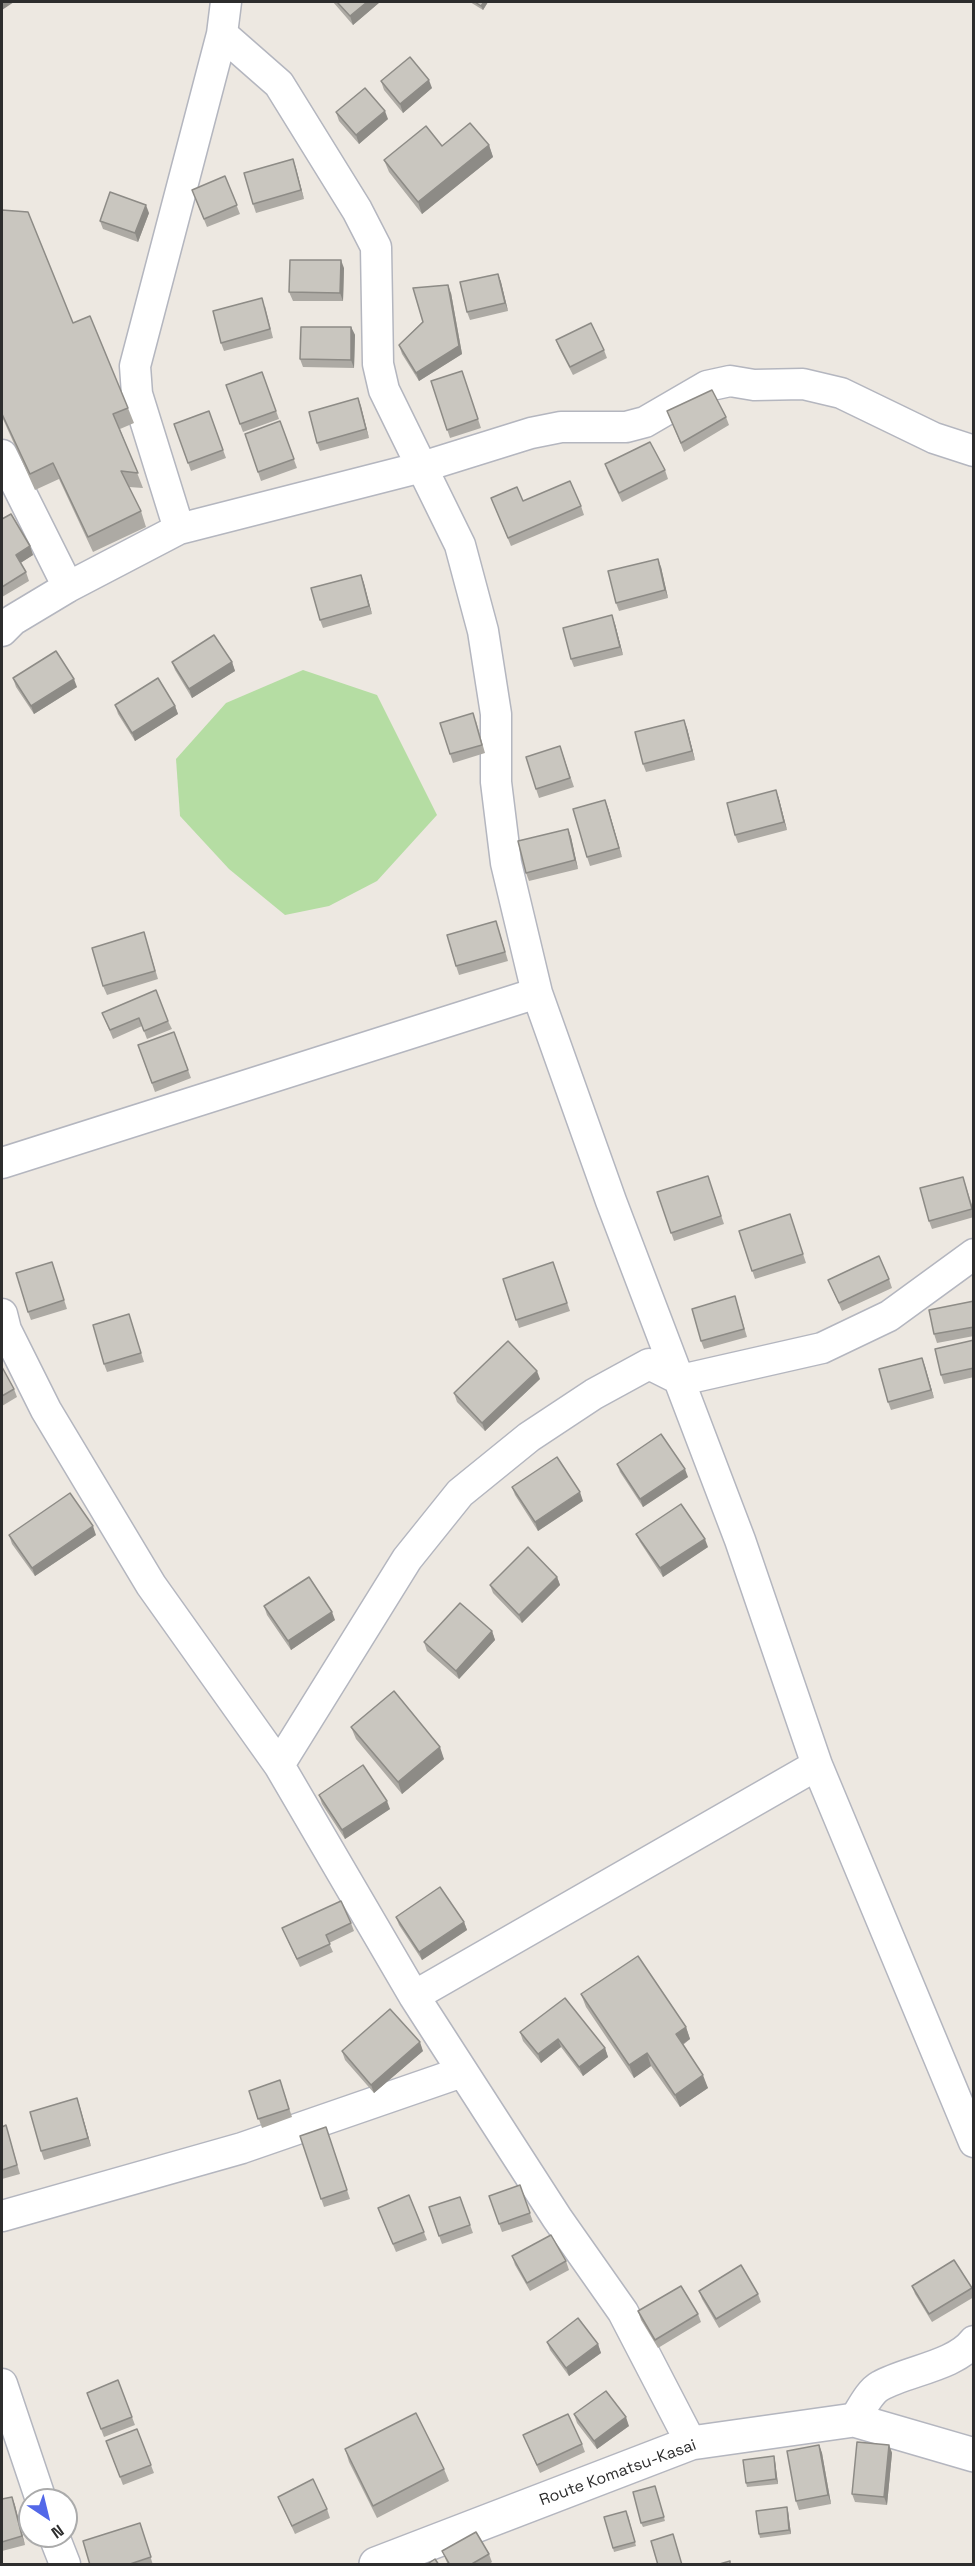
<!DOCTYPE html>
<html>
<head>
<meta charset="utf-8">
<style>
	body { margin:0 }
	#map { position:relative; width:975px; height:2566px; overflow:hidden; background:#ede8e1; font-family:"Space Grotesk",sans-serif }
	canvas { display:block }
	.frame { position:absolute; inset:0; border:3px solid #2d2d2d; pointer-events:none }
	.north { position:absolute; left:18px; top:2488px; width:60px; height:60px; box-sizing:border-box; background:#fff; border:2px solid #ababab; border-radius:50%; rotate:145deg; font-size:16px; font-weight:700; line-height:24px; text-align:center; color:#2d2d2d }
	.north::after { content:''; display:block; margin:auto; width:21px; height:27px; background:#5368e8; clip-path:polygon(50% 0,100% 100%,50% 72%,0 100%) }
</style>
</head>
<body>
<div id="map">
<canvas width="975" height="2566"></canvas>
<div class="frame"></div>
<div class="north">N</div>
</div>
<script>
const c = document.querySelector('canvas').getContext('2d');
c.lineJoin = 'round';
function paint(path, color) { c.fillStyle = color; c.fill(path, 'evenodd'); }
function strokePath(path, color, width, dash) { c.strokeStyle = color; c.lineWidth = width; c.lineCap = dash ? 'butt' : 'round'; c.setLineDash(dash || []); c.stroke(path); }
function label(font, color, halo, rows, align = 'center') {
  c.font = font + ' "Space Grotesk",sans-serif'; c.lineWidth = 4.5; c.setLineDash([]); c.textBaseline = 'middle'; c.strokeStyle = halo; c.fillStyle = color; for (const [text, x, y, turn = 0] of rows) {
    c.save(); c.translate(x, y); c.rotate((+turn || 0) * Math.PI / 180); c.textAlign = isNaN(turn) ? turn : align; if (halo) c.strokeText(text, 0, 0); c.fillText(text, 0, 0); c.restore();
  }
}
const green = new Path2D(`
	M303,670L377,695L437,815L377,881L329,906L285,915L229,869L180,816L176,759L226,703Z`);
const minor = new Path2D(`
	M222,34L279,84L357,210L376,247L378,364L384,390L460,545L483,631L496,714V782L506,863L537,993L611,1201L740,1540L817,1765L974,2142
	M2,455L68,587
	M179,529L422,467L531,433L561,427H626L645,422L707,386L730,381L754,385L803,384L841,393L934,438L974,451
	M2,631L13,620L68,587L179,529L137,394L135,366L222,34L226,2
	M2,1163L537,993
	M2,1314L6,1330L46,1410L151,1585L279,1765L414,1996L557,2218L623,2312L691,2443
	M279,1765L407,1559L460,1493L529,1437L594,1394L649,1364L681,1380L822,1348L889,1316L974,1254
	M414,1996L817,1765
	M2,2216L242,2148L462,2072
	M2,2384L41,2500
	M854,2420C861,2410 869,2392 880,2386C906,2371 955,2366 974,2341
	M54,2536L65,2564`);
const secondary = new Path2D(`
	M376,2564L691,2443L854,2420L974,2455`);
const wall = new Path2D(`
	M333,2H380L353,25Z
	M470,2H488L483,10Z
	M381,81L432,88L403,113L384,90Z
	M336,112L388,119L359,144L339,121Z
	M489,145L493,157L422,214L389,172L384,160L442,146Z
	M293,159L304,199L256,213L253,204Z
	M225,176L240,214L207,227L195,198Z
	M2,210L128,408L134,423L120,429L143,488L129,487L141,511L146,527L93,552L59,479L35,490L2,417Z
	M149,213L138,242L103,229L100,221Z
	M344,268L343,301H293L289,292Z
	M498,274L501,282L508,311L470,320L467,312Z
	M451,293L462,354L419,381L402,354L399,345Z
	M265,306L273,338L224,351L221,343Z
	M351,327L355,335L354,368L303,367L300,359Z
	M556,340L604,350L607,358L573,375L559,348Z
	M462,371L481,428L450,438L431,381Z
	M262,372L279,419L243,432L226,385Z
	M358,398L369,438L320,451L317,443Z
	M209,411L226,458L191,471L174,424Z
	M667,411L726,417L729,425L684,452Z
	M280,421L297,468L261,481L245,434Z
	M605,464L665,470L668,479L622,502L608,473Z
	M491,498L581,506L584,515L511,546Z
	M2,519L30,546L33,555L20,563L26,572L29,581L2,597Z
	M661,567L668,598L619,611L616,603Z
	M361,575L372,614L323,628L320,620Z
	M615,624L623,655L574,667L571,659Z
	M172,662H232L235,671L192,698L175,670Z
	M13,678L77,687L34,714L16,687Z
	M115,705L175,706L178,714L135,741L118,714Z
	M476,721L485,753L453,763L450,754Z
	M687,728L695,760L646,772L643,764Z
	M560,746L574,787L539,798L536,789Z
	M776,790L779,799L787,830L738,843L735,835Z
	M608,808L622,857L590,866L587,857Z
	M568,829L571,837L578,869L529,881L526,873Z
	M499,930L508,961L459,975L456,966Z
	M144,932L158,979L107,995L103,986Z
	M102,1013L168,1021L172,1029L147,1039L142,1026L113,1039Z
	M174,1032L191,1078L155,1092L138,1045Z
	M708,1176L724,1224L674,1241L657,1192Z
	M963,1177L974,1211V1217L932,1229L929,1221Z
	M790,1214L806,1263L755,1279L739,1231Z
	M52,1262L67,1309L31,1320L28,1312Z
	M553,1262L570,1311L519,1328L503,1279Z
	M889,1279L892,1288L842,1311L828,1280Z
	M735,1296L747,1337L704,1349L701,1341Z
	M974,1301V1336L937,1343L934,1334Z
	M129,1314L144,1362L107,1372L104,1364Z
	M974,1340V1377L944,1384L941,1375Z
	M922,1358L934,1398L891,1410L888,1402Z
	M2,1367L14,1389L17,1397L2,1406Z
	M540,1379L485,1431L457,1402L454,1393Z
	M617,1464L688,1477L643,1507L620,1472Z
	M512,1487L583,1501L538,1531L515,1495Z
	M636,1534L708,1547L663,1577L640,1542Z
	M9,1535H96L35,1576L12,1544Z
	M557,1577L560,1585L522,1623L493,1593L490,1585Z
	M264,1606L335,1620L291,1650L267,1615Z
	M492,1631L495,1640L459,1679L427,1651L424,1642Z
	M351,1727L444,1759L402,1794L356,1739Z
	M319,1795L390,1809L345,1839L322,1804Z
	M396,1917L464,1922L467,1930L422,1960L399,1925Z
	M351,1923L354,1931L329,1943L333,1952L300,1967L282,1928Z
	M581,1994L686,2027L690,2039L683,2045L708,2088L680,2107L651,2066L634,2078L586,2007Z
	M520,2032L605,2048L608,2057L583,2076L561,2047L541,2063L523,2041Z
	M342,2051H423L374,2093L345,2060Z
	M280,2080L292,2117L262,2128L249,2091Z
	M77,2098L91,2146L44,2160L41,2151Z
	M6,2125L20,2174L2,2179V2127Z
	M326,2127L350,2199L324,2207L300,2136Z
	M520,2185L533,2222L502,2232L489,2196Z
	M409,2195L427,2240L396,2252L378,2208Z
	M460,2197L473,2233L442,2244L429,2207Z
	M512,2256L566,2261L569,2270L530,2291L515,2265Z
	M912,2286L972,2288L974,2293V2297L932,2322L915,2294Z
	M699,2291L758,2294L761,2302L719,2328L702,2299Z
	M638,2311L698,2314L701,2322L658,2348L641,2320Z
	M547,2342L598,2344L601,2353L569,2376L550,2350Z
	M118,2380L135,2425L104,2437L87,2393Z
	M574,2414L629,2426L597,2449L577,2423Z
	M137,2429L154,2473L123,2485L106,2441Z
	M523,2435L582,2444L585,2452L540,2473Z
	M819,2445L822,2453L831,2504L799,2510L796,2501Z
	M889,2445L892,2453L887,2505L855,2502L852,2494Z
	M345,2449L444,2469L449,2481L377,2518L349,2462Z
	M775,2461L778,2484L747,2487L746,2483Z
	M656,2490L665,2521L643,2527L641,2523Z
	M12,2497L25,2545L2,2551V2499Z
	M278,2497L327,2509L330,2518L295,2534Z
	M788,2511L791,2534L760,2538L759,2534Z
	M628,2515L636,2546L614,2552L604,2517Z
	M140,2523L153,2565H90Z
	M442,2551L489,2554L492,2562L488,2565H448Z`);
const shadedWall = new Path2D(`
	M2,2H14L2,10Z
	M367,2H380L353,25L350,16Z
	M484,2H488L483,10L481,6Z
	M429,80L432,88L403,113L400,104Z
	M385,111L388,119L359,144L356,135Z
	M489,145L493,157L422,214L418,202Z
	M293,159L296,168L304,199L301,190Z
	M146,205L149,213L138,242L135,233Z
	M341,260L344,268L343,301L340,293Z
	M498,274L501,282L508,311L505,303Z
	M448,285L451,293L462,354L419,381L416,373Z
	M351,327L355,335L354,368L351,360Z
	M358,398L361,406L369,438L366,429Z
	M30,546L33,555L19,564L16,555Z
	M658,559L661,567L668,598L665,590Z
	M361,575L364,583L372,614L369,606Z
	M612,615L615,624L623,655L620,647Z
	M232,662L235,671L192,698L189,689Z
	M74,679L77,687L34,714L31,706Z
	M175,706L178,714L135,741L132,733Z
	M684,720L687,728L695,760L692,751Z
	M776,790L779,799L787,830L784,822Z
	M605,800L608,808L622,857L619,848Z
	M568,829L571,837L578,869L575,860Z
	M922,1358L925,1366L934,1398L931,1390Z
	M537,1371L540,1379L485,1431L482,1423Z
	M685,1469L688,1477L643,1507L640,1499Z
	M580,1492L583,1501L538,1531L535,1522Z
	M93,1526L96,1535L35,1576L32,1568Z
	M705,1539L708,1547L663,1577L660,1568Z
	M557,1577L560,1585L522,1623L519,1615Z
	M332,1612L335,1620L291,1650L288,1641Z
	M492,1631L495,1640L459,1679L456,1671Z
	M440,1747L444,1759L402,1794L398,1782Z
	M387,1801L390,1809L345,1839L342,1830Z
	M464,1922L467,1930L422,1960L419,1952Z
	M686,2027L690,2039L680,2046L676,2034Z
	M558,2039L561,2047L541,2063L538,2054Z
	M420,2042L423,2051L374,2093L371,2085Z
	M605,2048L608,2057L583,2076L579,2067Z
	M647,2053L651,2066L634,2078L629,2065Z
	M703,2075L708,2088L680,2107L675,2095Z
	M77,2098L80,2107L91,2146L88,2138Z
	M598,2344L601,2353L569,2376L566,2368Z
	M626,2417L629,2426L597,2449L594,2441Z
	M819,2445L822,2453L831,2504L828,2495Z
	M889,2445L892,2453L887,2505L884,2497Z
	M774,2456L775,2461L778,2484L776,2479Z
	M12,2497L15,2505L25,2545L22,2536Z
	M787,2507L788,2511L791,2534L789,2530Z`);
const building = new Path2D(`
	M337,2H367L350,16Z
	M475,2H484L481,6Z
	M410,57L429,80L400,104L381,81Z
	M365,88L385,111L356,135L336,112Z
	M470,123L489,145L418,202L384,160L426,126L442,146Z
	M293,159L301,190L253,204L244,173Z
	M225,176L237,205L204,219L192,190Z
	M110,192L146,205L135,233L100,221Z
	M2,210L28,212L73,323L90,316L128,408L113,414L138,473L121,471L141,511L88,537L53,463L30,474L2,414Z
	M290,260H341L340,293L289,292Z
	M498,274L505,303L467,312L460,282Z
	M448,285L459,346L416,373L399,345L423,322L413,288Z
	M262,298L270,329L221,343L213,311Z
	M591,323L604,350L570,367L556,340Z
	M301,327H351V360L300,359Z
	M462,371L478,419L447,430L431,381Z
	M262,372L276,411L240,424L226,385Z
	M712,390L726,417L681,443L667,411Z
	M358,398L366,429L317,443L309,412Z
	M209,411L223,450L188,463L174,424Z
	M280,421L294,459L258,472L245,434Z
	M650,442L665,470L619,493L605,464Z
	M570,481L581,506L508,538L491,498L517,487L523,501Z
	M11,514L30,546L16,555L26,572L2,587V519Z
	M658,559L665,590L616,603L608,571Z
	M361,575L369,606L320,620L311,588Z
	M612,615L620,647L571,659L563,628Z
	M214,635L232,662L189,689L172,662Z
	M56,651L74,679L31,706L13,678Z
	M158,678L175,706L132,733L115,705Z
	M473,713L482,745L450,754L440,723Z
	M684,720L692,751L643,764L635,732Z
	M560,746L570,778L536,789L526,757Z
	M776,790L784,822L735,835L727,803Z
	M605,800L619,848L587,857L573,809Z
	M568,829L575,860L526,873L518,841Z
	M496,921L505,952L456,966L447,935Z
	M144,932L155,971L103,986L92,948Z
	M156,990L168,1021L144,1031L139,1018L110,1030L102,1013Z
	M174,1032L188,1070L152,1083L138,1045Z
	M708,1176L721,1216L671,1233L657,1192Z
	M963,1177L972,1209L929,1221L920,1188Z
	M790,1214L803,1254L752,1271L739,1231Z
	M879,1256L889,1279L839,1303L828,1280Z
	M52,1262L64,1300L28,1312L16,1273Z
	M553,1262L567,1303L516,1320L503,1279Z
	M735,1296L744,1329L701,1341L692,1309Z
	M974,1301V1327L934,1334L929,1310Z
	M129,1314L141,1353L104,1364L93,1325Z
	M974,1340V1368L941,1375L935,1349Z
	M508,1341L537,1371L482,1423L454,1393Z
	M922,1358L931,1390L888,1402L879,1369Z
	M2,1367L14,1389L2,1396Z
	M661,1434L685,1469L640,1499L617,1464Z
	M557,1457L580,1492L535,1522L512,1487Z
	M70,1493L93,1526L32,1568L9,1535Z
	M681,1504L705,1539L660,1568L636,1534Z
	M528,1547L557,1577L519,1615L490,1585Z
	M309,1577L332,1612L288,1641L264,1606Z
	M460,1603L492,1631L456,1671L424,1642Z
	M394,1691L440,1747L398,1782L351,1727Z
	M363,1765L387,1801L342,1830L319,1795Z
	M440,1887L464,1922L419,1952L396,1917Z
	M341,1901L351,1923L326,1935L330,1944L297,1959L282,1928Z
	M638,1956L686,2027L676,2034L703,2075L675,2095L647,2053L629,2065L581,1994Z
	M565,1998L605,2048L579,2067L558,2039L538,2054L520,2032Z
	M390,2009L420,2042L371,2085L342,2051Z
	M280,2080L289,2109L258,2119L249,2091Z
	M77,2098L88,2138L41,2151L30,2112Z
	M6,2125L17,2165L2,2170V2127Z
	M326,2127L347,2190L321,2199L300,2136Z
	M520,2185L530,2213L499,2224L489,2196Z
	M409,2195L424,2232L393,2244L378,2208Z
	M460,2197L470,2225L439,2236L429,2207Z
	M551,2235L566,2261L527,2283L512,2256Z
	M954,2260L972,2288L929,2314L912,2286Z
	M741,2265L758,2294L716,2319L699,2291Z
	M681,2286L698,2314L655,2340L638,2311Z
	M578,2318L598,2344L566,2368L547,2342Z
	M118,2380L132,2417L101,2429L87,2393Z
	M606,2391L626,2417L594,2441L574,2414Z
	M416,2413L444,2469L373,2506L345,2449Z
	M568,2414L582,2444L537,2465L523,2435Z
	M137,2429L151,2465L120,2477L106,2441Z
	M857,2442L889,2445L884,2497L852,2494Z
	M819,2445L828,2495L796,2501L787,2451Z
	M774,2456L776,2479L746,2483L743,2460Z
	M313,2479L327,2509L292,2526L278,2497Z
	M655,2486L664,2517L641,2523L633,2492Z
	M12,2497L22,2536L2,2542V2499Z
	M787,2507L789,2530L759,2534L756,2511Z
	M626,2511L635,2542L613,2548L604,2517Z
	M140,2523L151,2557L127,2565H90L83,2541Z
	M476,2532L489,2554L470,2565H450L442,2551Z
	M673,2534L682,2565H658L651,2541Z
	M435,2559L439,2565H426Z
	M730,2561V2565H716Z`);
const streetNames = [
	["Route Komatsu-Kasai",618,2473,-20]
];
paint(green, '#b5dda3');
strokePath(minor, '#b4b6bf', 33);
strokePath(secondary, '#b4b6bf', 36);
strokePath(minor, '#fff', 30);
strokePath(secondary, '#fff', 33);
paint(wall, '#adaaa4');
paint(shadedWall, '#8d8b86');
paint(building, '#c9c6bf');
strokePath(building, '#8d8b86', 1.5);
label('16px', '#2d2d2d', '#fff', streetNames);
</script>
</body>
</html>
